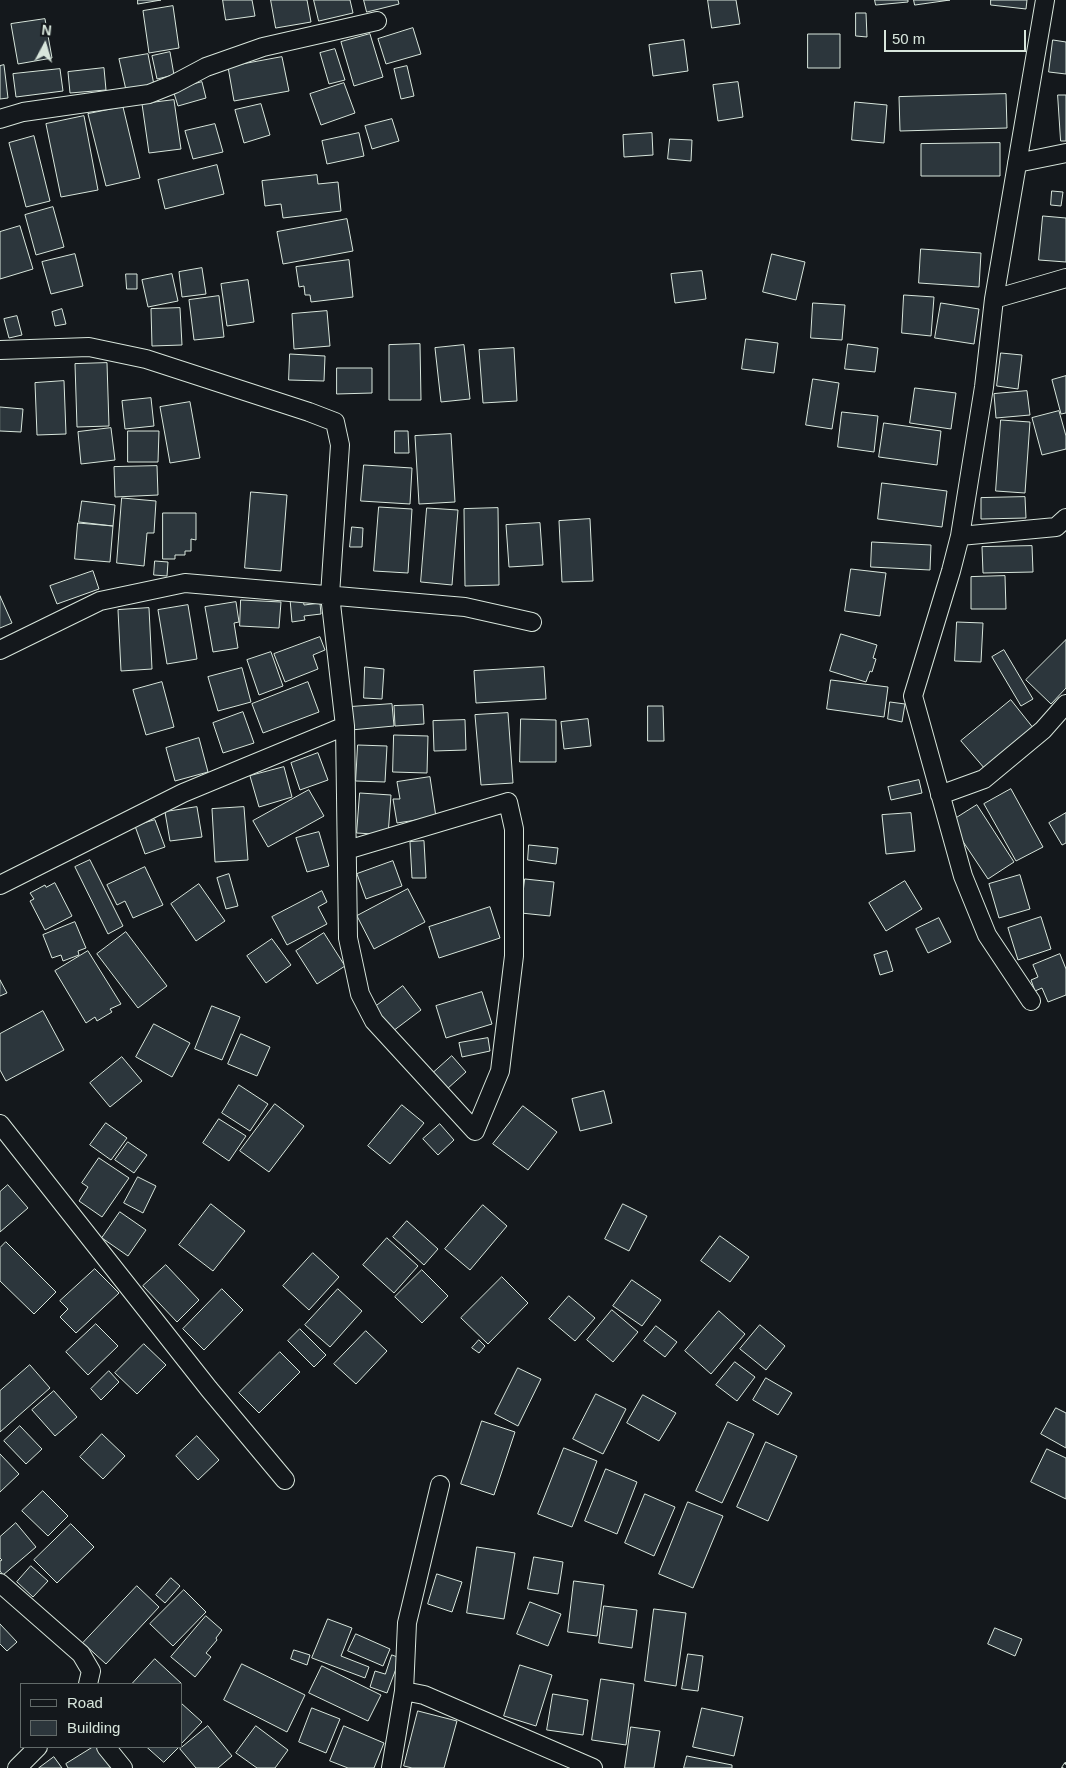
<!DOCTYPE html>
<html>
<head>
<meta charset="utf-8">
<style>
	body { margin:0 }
	#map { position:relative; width:1066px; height:1768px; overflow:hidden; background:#14181c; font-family:Arial,sans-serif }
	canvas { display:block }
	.legend { position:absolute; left:20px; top:1683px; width:162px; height:65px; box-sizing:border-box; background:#14181c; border:1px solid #626a69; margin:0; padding:6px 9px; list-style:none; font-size:15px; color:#d8e6dc }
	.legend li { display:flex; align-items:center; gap:10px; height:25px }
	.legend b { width:25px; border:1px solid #626a69 }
	.north { position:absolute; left:20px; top:20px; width:50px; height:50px; -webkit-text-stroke:4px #14181c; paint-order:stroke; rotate:6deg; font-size:14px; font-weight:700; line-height:20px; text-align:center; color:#d8e6dc }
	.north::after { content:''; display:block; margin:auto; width:18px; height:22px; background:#d8e6dc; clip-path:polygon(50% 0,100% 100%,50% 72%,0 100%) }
	.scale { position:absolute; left:884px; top:30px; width:142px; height:22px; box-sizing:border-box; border:2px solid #d8e6dc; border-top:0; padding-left:6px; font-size:15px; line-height:18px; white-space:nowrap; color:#d8e6dc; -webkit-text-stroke:4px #14181c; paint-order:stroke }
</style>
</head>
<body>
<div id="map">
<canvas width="1066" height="1768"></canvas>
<ul class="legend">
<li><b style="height:6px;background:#14181c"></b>Road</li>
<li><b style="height:14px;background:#2c363c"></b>Building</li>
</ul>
<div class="north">N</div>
<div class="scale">50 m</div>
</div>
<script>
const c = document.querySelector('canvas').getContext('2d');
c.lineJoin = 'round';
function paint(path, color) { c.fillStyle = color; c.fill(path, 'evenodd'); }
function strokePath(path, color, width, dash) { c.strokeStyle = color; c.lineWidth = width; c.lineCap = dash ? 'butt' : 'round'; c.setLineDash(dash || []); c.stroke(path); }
const building = new Path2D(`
	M138,0H161L138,4Z
	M223,0H252L255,16L226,20Z
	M271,0H307L311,22L276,28Z
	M314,0H350L353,13L319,21Z
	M364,0H398L399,4L367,12Z
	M708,0H736L740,24L712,28Z
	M875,0H908V2L876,5Z
	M914,0H950L915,5Z
	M991,0H1027L1026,9L991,5Z
	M173,6L179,48L149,53L143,11Z
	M856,13H866L867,37L856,36Z
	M45,19L52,58L18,64L11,24Z
	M413,28L421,54L386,64L378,39Z
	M370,34L383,77L354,86L341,42Z
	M808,34H840V68H808Z
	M684,40L688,71L653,76L649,45Z
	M1053,40L1066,42V74L1049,72Z
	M335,49L345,80L329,84L320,53Z
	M170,52L174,75L157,79L152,56Z
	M148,54L154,85L126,90L119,59Z
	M282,57L289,91L234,101L228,67Z
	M4,65L8,98L0,99V66Z
	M407,66L414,96L401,99L394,69Z
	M104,68L106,90L70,93L68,72Z
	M60,69L63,91L16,97L13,74Z
	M202,82L206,98L178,106L173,90Z
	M738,82L743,117L718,121L713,85Z
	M344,83L355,113L321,125L310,94Z
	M1006,94L1007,128L900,131L899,97Z
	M1058,95H1066V141H1061Z
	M174,100L181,149L149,153L142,104Z
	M855,102L887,105L884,143L852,140Z
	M261,104L270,135L244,143L235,110Z
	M123,107L140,178L106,186L88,114Z
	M84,116L98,190L61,197L46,124Z
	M392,119L399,141L372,149L365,126Z
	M215,124L223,152L193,159L185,131Z
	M359,133L364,156L327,164L322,141Z
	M652,133L653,155L624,157L623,135Z
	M34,136L50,201L26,207L9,143Z
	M670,139L692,140L691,161L668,159Z
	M1000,143V176H921V144Z
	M217,165L224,194L165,209L158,180Z
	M317,175L318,184L338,182L341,211L283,218L281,204L265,206L262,181Z
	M1052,191L1063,192L1061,206L1051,205Z
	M53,207L64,247L36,255L25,215Z
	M1043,216L1066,218V262L1039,260Z
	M347,219L353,251L283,264L277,232Z
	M20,226L33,269L0,279V232Z
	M921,249L981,253L979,287L919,283Z
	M75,254L83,286L51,294L42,262Z
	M772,254L805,262L796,300L763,292Z
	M349,260L353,297L311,302L310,295H305L304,286L299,287L296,267Z
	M202,268L206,294L182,297L179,272Z
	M702,271L706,299L675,303L671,274Z
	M126,274H137V289H127Z
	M172,274L178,301L148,307L142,280Z
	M248,280L254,322L227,326L221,284Z
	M904,295L934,297L931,336L902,333Z
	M219,296L224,337L194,340L189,300Z
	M813,303L845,305L842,340L811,338Z
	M941,303L979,309L974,344L935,338Z
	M180,308L182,345L152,346L151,309Z
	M62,309L66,324L55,326L52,312Z
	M327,311L330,346L294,349L292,314Z
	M17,316L22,335L9,338L4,319Z
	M746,339L778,343L774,373L742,369Z
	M420,344L421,400H389V345Z
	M848,344L878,348L875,372L845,369Z
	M464,345L470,399L441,402L435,348Z
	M514,348L517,401L483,403L479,350Z
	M1001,353L1022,355L1018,389L997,386Z
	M290,354L325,356L324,381L289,380Z
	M107,363L109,426L77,427L75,364Z
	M337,368H372V393L337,394Z
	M1066,376V413L1061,414L1052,380Z
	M813,379L839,383L832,429L806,425Z
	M64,381L66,434L37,435L35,383Z
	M915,388L956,393L951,429L910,423Z
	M1027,391L1030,415L996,418L994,394Z
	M151,398L154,426L125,429L122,401Z
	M190,402L200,458L170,463L160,407Z
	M0,407L23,409L21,432L0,431Z
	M1059,411L1066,436V449L1042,455L1032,418Z
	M842,412L878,416L874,452L838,447Z
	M1001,420L1030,422L1025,493L996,491Z
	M884,423L941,431L937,465L879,457Z
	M111,428L115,460L81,464L78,432Z
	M128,431H159L158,462H128Z
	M395,431H408L409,453H395Z
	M451,434L455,502L419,504L415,436Z
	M364,465L412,468L410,504L361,501Z
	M157,466L158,495L115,497L114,467Z
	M882,483L947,491L942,527L878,519Z
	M251,492L287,495L281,571L245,568Z
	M1025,497L1026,518L981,519V498Z
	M122,498L156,501L154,533H147L144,566L117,563Z
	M82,501L115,505L113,526L79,522Z
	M379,507L412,509L408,573L374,571Z
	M427,508L458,510L452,585L421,582Z
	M498,508L499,585L465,586L464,509Z
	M163,513H196V540L191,539V551H185V555H175V559H163Z
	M590,519L593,581L562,582L559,521Z
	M78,523L113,526L110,562L75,559Z
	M540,523L543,565L509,567L506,525Z
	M352,527L363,528L362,547H350Z
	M872,542L931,545L930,570L871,567Z
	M1032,546L1033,572L983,573L982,547Z
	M155,561L168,562L167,576L154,575Z
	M851,569L886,573L880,616L845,611Z
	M93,571L99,589L57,604L50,586Z
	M1005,576L1006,609H971V577Z
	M0,596L12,623L0,628Z
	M303,598L304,605L320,603L321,614L304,616L305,620L292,622L290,599Z
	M241,600L281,602L279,628L240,626Z
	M236,602L239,622L234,623L238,648L213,652L205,607Z
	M188,605L197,659L167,664L158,610Z
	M149,608L152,669L121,671L118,610Z
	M957,622L983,623L981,662L955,661Z
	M841,634L877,645L873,658L876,659L872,672L870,671L866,682L830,671Z
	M320,637L325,650L313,655L318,669L285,682L274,654Z
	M1066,640V688L1051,704L1026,680Z
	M1004,650L1033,699L1021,706L992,657Z
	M271,652L283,686L259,695L247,660Z
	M365,667L384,669L382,699L364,698Z
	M544,667L546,699L476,703L474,671Z
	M242,668L251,702L218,711L208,677Z
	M831,680L888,687L884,717L827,709Z
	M162,682L174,727L146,735L133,690Z
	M308,682L319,712L263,733L252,704Z
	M1011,700L1034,729L985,769L961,741Z
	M890,702L905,704L902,722L888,719Z
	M392,704L394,726L351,730L350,707Z
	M423,705L424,724L395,726L394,706Z
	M648,706H663L664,741H648Z
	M243,712L254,743L223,753L213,723Z
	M508,713L513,783L481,785L475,715Z
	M521,719L556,720V762H520Z
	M588,719L591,746L564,749L561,722Z
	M465,720L466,750L434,751L433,721Z
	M394,735L428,736L427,773L393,772Z
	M199,738L208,772L175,781L166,748Z
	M358,745L387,746L385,782L356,781Z
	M318,753L328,780L300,790L291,763Z
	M284,767L292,797L259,807L250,776Z
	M430,777L436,817L397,823L393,799H400L397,782Z
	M919,780L922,793L891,800L888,787Z
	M1011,789L1043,847L1016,861L984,804Z
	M309,790L324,816L268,847L253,821Z
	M360,793L391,795L388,835L357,833Z
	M977,805L1014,862L988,879L950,822Z
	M197,807L202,837L170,841L165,812Z
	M244,807L248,860L215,862L212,809Z
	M911,813L915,851L886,854L882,815Z
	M1066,813V843L1062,845L1049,823Z
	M155,820L165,847L145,854L135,826Z
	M319,832L329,866L307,872L296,838Z
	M424,841L426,878H412L410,842Z
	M529,845L558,848L556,864L528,860Z
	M90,860L123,926L108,934L75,867Z
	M393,861L402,886L366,899L357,874Z
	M145,867L163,905L133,918L125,901L117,905L107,885Z
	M229,874L238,906L226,909L217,878Z
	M1020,875L1030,909L999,918L989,884Z
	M525,879L554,882L550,916L521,913Z
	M905,881L922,909L886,931L869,903Z
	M55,883L72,916L45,930L30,901L34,899L30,893L45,885L46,887Z
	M199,884L225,921L196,941L171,904Z
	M408,889L425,922L374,949L357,916Z
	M322,891L327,902L318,907L327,924L287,945L272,917Z
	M490,907L500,938L439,958L429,927Z
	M1041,917L1051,949L1018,960L1008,928Z
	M939,918L951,942L928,953L916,929Z
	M75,922L86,948L78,951L79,955L63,961L61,955L52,958L43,935Z
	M126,932L167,986L138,1008L97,954Z
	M324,933L345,966L317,984L296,951Z
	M272,939L291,965L266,983L247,956Z
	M88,951L121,1004L110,1009L112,1012L97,1021L95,1017L86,1023L55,971Z
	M887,951L893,971L880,975L874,955Z
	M1060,954L1066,969V995L1048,1002L1042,988L1035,991L1031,980L1038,977L1033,965Z
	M0,980L7,993L0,996Z
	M403,986L421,1010L393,1031L375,1007Z
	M482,992L492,1024L446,1038L436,1006Z
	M212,1006L240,1017L222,1060L195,1049Z
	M43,1011L64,1050L6,1081L0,1070V1034Z
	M154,1024L190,1043L172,1077L136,1057Z
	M241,1034L270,1047L257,1076L228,1064Z
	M488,1038L490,1051L462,1057L459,1043Z
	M452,1056L466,1072L447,1089L433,1073Z
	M122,1057L142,1081L110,1107L90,1083Z
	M239,1085L268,1104L250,1131L222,1113Z
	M604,1091L612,1123L580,1131L572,1099Z
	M275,1104L304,1126L269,1172L240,1151Z
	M402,1105L424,1123L390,1164L368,1146Z
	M523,1106L557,1132L528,1170L493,1144Z
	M219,1119L246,1136L229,1161L203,1143Z
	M106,1123L127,1138L111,1160L90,1145Z
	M440,1124L454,1140L438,1155L423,1139Z
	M128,1142L147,1155L134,1173L115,1160Z
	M99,1158L129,1178L102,1217L79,1201L88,1187L82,1183Z
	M138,1177L156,1186L143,1213L124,1203Z
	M8,1185L28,1208L0,1232V1192Z
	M211,1204L245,1231L213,1271L179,1245Z
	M623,1204L647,1216L629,1251L605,1239Z
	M483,1205L507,1226L470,1270L445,1249Z
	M120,1212L146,1230L128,1256L102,1238Z
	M407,1221L438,1249L424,1265L393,1237Z
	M720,1236L749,1257L730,1282L701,1261Z
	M387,1238L418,1266L394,1293L363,1265Z
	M6,1242L56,1292L34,1314L0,1281V1248Z
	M313,1253L339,1277L309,1310L283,1286Z
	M166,1265L199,1300L177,1322L143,1286Z
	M95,1269L119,1293L76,1333L60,1317L68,1309L60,1301Z
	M422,1270L448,1296L422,1323L395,1297Z
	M502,1277L528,1303L488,1344L461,1318Z
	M632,1280L661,1300L642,1326L613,1306Z
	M222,1289L243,1310L204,1350L183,1329Z
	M338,1289L362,1311L330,1347L305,1325Z
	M569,1296L595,1318L575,1341L549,1319Z
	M612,1310L638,1332L613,1362L587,1340Z
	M719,1311L745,1334L711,1374L685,1351Z
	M96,1324L118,1346L88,1375L66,1352Z
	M760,1325L785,1346L766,1370L740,1349Z
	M656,1326L677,1342L665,1357L644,1341Z
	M300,1329L326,1355L314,1367L288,1341Z
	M366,1331L387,1351L356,1384L334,1364Z
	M479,1340L485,1346L479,1353L472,1348Z
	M144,1344L166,1365L137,1394L115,1373Z
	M280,1352L300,1372L259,1413L239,1393Z
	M735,1362L755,1377L737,1401L716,1385Z
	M30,1365L50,1388L0,1432V1391Z
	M518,1368L541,1379L518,1426L495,1414Z
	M109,1371L119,1382L101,1400L91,1389Z
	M766,1378L792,1393L778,1415L753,1400Z
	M54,1391L77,1417L55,1436L32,1410Z
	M596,1394L626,1409L603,1454L573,1439Z
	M643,1395L676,1413L659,1441L627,1423Z
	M1056,1408L1066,1413V1448L1041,1434Z
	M482,1421L515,1432L494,1495L461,1484Z
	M728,1422L754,1434L722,1503L696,1491Z
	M20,1426L42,1449L26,1464L4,1441Z
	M102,1434L125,1456L103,1479L80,1457Z
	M197,1436L219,1460L198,1480L176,1456Z
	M766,1442L797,1456L768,1521L737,1507Z
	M564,1448L597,1461L572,1527L538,1514Z
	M1047,1449L1066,1458V1499L1031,1482Z
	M0,1454L19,1474L0,1492Z
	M606,1469L637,1482L617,1534L585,1521Z
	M43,1491L68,1516L48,1536L22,1511Z
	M645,1494L675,1507L654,1556L625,1543Z
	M688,1502L723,1516L693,1588L659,1574Z
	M16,1523L36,1547L3,1575L0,1571V1561L2,1560L0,1558V1537Z
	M71,1524L94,1547L57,1583L34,1560Z
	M477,1547L515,1553L504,1619L467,1613Z
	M534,1557L563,1562L558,1594L528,1589Z
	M31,1566L48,1581L33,1597L17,1582Z
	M437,1574L462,1582L452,1612L428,1604Z
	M171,1578L180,1586L165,1603L156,1595Z
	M574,1581L604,1585L597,1636L568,1632Z
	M137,1586L159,1607L106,1664L83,1643Z
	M184,1590L206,1612L173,1646L150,1624Z
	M530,1602L561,1614L548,1646L517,1634Z
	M604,1606L637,1610L632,1648L599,1643Z
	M654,1609L686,1613L676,1686L645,1681Z
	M206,1616L222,1630L216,1638L217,1640L206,1653L211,1657L195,1677L171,1657Z
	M328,1619L352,1628L341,1656L369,1667L365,1678L312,1658Z
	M0,1624L17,1642L7,1651L0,1644Z
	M995,1628L1022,1639L1015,1656L988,1644Z
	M356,1634L390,1649L383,1666L348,1651Z
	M294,1650L310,1655L307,1665L291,1659Z
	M688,1654L703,1656L698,1691L682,1689Z
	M392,1655L400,1658L387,1693L370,1687L375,1671L385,1674Z
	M155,1659L182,1684L181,1685L132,1684Z
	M242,1664L305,1695L287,1732L224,1700Z
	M520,1665L552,1675L536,1726L504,1716Z
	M322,1666L381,1695L368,1721L309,1693Z
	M601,1679L634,1684L626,1745L592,1740Z
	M553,1694L588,1700L583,1735L547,1730Z
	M181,1703L202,1722L181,1744Z
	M312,1708L340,1719L326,1753L299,1742Z
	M702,1708L743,1717L734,1756L693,1747Z
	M418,1711L457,1721L444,1768H412L404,1766Z
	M208,1726L232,1756L218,1768H196L180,1749Z
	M256,1726L288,1750L275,1768H257L236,1753Z
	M344,1726L384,1743L374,1768H348L330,1761Z
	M631,1727L660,1731L654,1768H625Z
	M93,1747H100L113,1768H68L66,1764Z
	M147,1747H179L164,1762Z
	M687,1756L732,1765V1768H684Z
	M54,1757L62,1768H39Z`);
const street = new Path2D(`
	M0,119L23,112L149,94L174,84L206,67L263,47L377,21
	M1017,163L1066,153
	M994,299L1066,278
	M0,350L89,347L146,359L309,412L335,422L340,445L330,595L345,726L348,938L360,994L374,1021L475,1131L500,1071L514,956V829L508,802L347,850
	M960,536L1056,527L1066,518
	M0,650L100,601L185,583L465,607L532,622
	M940,795L984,779L1043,730L1066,704
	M0,885L183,793L345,726
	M1031,1001L987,935L963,876L913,696L951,571L960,536L984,387L994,299L1045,0
	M0,1124L209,1389L285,1480
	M0,1583L81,1654L91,1671L88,1684
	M404,1691L424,1695L593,1768
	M106,1747L123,1768
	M17,1768L38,1747
	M391,1768L404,1691L407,1623L440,1485`);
const rail = new Path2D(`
	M1064,1768L1066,1765`);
paint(building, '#2c363c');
strokePath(building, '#d8e6dc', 1);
strokePath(street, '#d8e6dc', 20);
strokePath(street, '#14181c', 18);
strokePath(rail, '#d8e6dc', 5.5);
strokePath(rail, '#14181c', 4, [11]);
</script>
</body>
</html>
